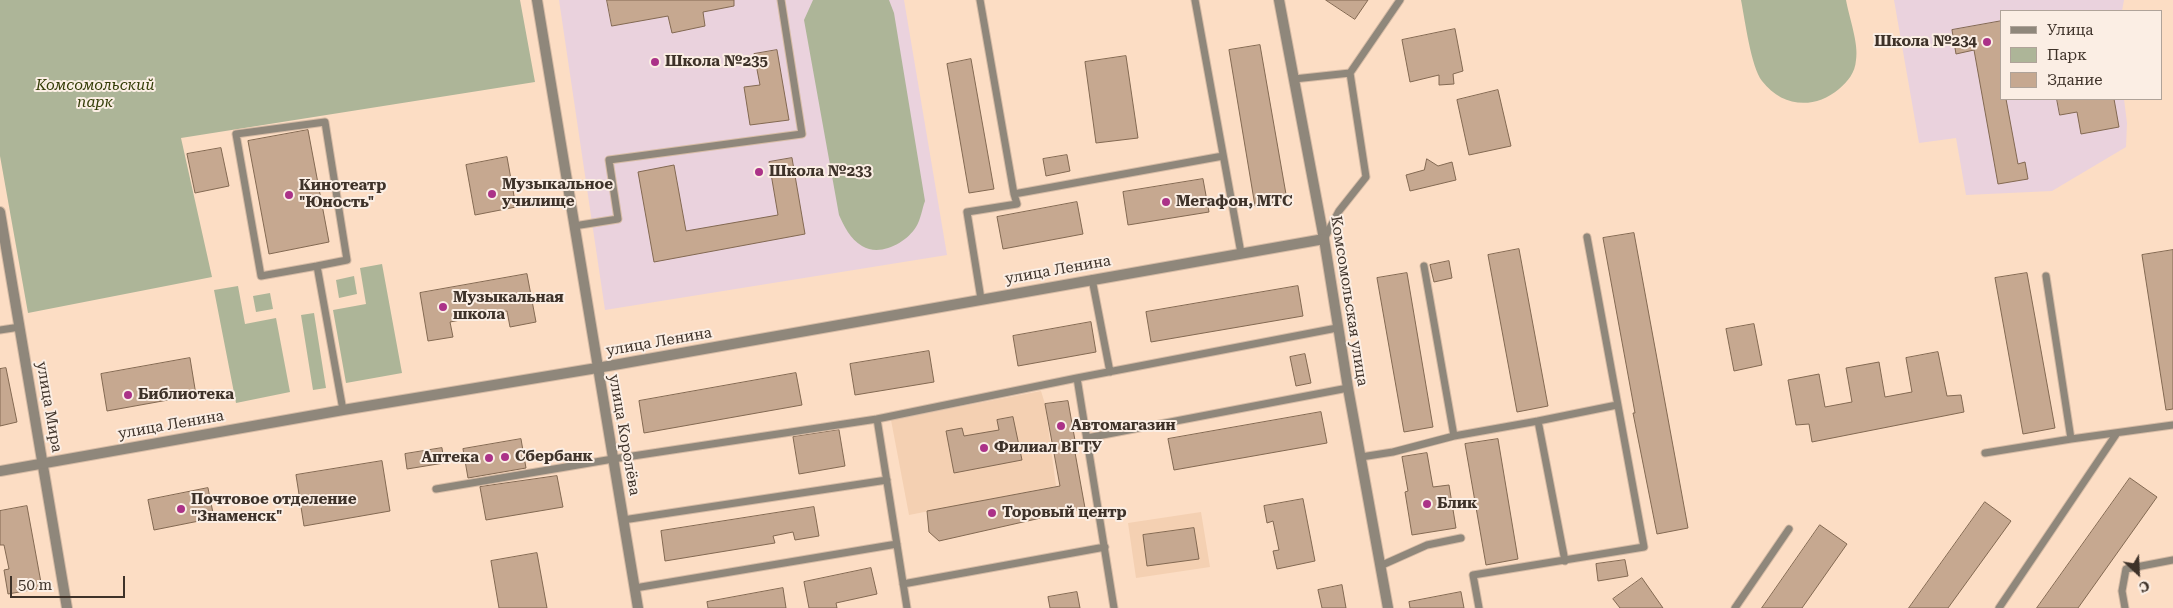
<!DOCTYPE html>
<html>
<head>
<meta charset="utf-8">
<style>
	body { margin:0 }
	#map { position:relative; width:2173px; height:608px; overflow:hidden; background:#fcddc4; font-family:"Roboto Serif",serif }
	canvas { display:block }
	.legend { position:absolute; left:2000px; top:10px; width:162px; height:90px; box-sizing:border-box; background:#fbeee4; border:1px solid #afa399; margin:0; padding:6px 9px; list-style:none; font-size:15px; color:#3e3229 }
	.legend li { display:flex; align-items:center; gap:10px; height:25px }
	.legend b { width:25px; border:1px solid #afa399 }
	.north { position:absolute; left:2113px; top:548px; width:50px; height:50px; -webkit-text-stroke:4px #fbeee4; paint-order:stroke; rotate:155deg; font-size:14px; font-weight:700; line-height:20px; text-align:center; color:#3e3229 }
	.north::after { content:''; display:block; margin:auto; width:18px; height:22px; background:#3e3229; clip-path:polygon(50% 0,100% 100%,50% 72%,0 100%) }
	.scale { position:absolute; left:10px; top:576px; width:115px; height:22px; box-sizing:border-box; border:2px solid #3e3229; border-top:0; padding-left:6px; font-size:15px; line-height:18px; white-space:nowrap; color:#3e3229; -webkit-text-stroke:4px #fbeee4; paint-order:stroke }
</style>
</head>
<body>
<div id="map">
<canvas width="2173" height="608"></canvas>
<ul class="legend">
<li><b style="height:6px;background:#8f877b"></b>Улица</li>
<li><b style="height:14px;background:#adb598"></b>Парк</li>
<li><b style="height:14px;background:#c6a890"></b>Здание</li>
</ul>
<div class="north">С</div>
<div class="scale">50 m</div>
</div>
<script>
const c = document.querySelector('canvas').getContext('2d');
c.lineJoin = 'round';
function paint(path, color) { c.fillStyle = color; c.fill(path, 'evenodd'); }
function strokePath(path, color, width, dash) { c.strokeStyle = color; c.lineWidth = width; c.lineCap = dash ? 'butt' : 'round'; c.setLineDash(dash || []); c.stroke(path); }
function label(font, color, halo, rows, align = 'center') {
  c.font = font + ' "Roboto Serif",serif'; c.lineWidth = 4; c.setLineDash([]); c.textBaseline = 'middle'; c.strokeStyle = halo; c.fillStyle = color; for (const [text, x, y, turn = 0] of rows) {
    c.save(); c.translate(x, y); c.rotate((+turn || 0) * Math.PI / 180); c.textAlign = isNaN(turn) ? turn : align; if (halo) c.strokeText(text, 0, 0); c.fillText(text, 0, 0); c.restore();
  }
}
const built = new Path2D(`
	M1041,391L1045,404L1056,486L909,515L891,420Z
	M1201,512L1210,567L1136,578L1128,523Z`);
const education = new Path2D(`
	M559,0H904L947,255L605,310Z
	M1894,0H2124L2122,11H2002V99H2124L2127,123L2126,147L2052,191L1966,195L1956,138L1919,143Z`);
const green = new Path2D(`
	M0,0H520L535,82L181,138L212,277L28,313L0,156Z
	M813,0H889L894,13L925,201C922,209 921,219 916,227C906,243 880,257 862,246C850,239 844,226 839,215L804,20Z
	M1741,0H1846C1849,17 1859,44 1856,60C1855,73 1848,81 1839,89C1814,110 1782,107 1762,81C1751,67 1745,20 1741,0Z
	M382,264L402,373L346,383L333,310L366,304L360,268Z
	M354,276L357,294L339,298L336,280Z
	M238,286L245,324L276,318L290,392L236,403L214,290Z
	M270,293L273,309L256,312L253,296Z
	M314,313L326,388L313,390L301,315Z`);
const building = new Path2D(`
	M607,0H734V6L703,12L705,26L672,33L668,16L612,26Z
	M1326,0H1368L1355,19Z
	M2002,21V99H2006L2018,164L2025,162L2028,179L1998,184L1974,50L1956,54L1952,30Z
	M1455,29L1463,71L1453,74L1454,84L1439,85V75L1410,82L1402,40Z
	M1260,45L1287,200L1255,206L1229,50Z
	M777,50L789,120L750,125L744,87L760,85L754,54Z
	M1126,56L1138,138L1096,143L1085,62Z
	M971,59L994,189L969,193L947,64Z
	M1498,90L1511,146L1469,155L1457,100Z
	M2057,99H2114L2119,127L2081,134L2077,112L2060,115Z
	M308,130L329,242L269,254L248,141Z
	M221,148L229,186L195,193L187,154Z
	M1067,155L1070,171L1046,176L1043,159Z
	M507,157L516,207L475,215L466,165Z
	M792,158L805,234L654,262L638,172L674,165L686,231L778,215L769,162Z
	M1427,159L1438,166L1452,162L1456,180L1410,191L1406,175L1424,170Z
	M1203,179L1209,212L1128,225L1123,192Z
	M1077,202L1083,234L1003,249L997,217Z
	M1634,233L1688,528L1657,534L1633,413H1635L1603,238Z
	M1519,249L1548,406L1517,412L1488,255Z
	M2173,250V409L2166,410L2142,255Z
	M1449,261L1452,278L1434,282L1430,265Z
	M1407,273L1433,427L1404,432L1377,278Z
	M2027,273L2055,428L2023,434L1995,278Z
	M527,274L536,322L510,327L507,311L450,322L453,337L428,341L420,293Z
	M1298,286L1303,316L1151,342L1146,312Z
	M1091,322L1096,352L1018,366L1013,336Z
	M1754,324L1762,365L1734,371L1726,329Z
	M929,351L934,382L855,395L850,364Z
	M1938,352L1947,396L1961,395L1964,412L1812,442L1809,424L1796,425L1788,380L1819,374L1825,407L1852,402L1846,368L1879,362L1885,397L1912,392L1906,358Z
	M1305,354L1311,383L1296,386L1290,357Z
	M190,358L196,395L107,411L101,374Z
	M6,368L17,422L0,426V369Z
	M796,373L802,405L644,433L639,401Z
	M1068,401L1076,446L1074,447L1085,508L939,541L929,532L927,511L1060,486L1045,404Z
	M1321,412L1327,443L1174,470L1168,439Z
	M1013,417L1022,460L954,473L946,431L962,428L964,436L999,430L997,420Z
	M839,430L845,466L799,474L793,437Z
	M521,439L526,468L468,478L463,449Z
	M1498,439L1518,559L1486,565L1465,444Z
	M442,448L444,463L407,469L405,454Z
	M1427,453L1433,487L1449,485L1456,528L1412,535L1405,492L1408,491L1402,457Z
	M382,461L390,511L304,526L296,475Z
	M557,476L563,507L486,520L480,487Z
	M2130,478L2157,497L2078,608H2037Z
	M208,488L214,518L154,530L148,500Z
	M1303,499L1315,561L1277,569L1273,551L1279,550L1273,521L1267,523L1264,506Z
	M1985,502L2011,521L1948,608H1909Z
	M27,506L42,588L8,594L4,570L9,569L4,545H0V511Z
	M814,507L819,536L795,540L793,532L773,536L775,543L665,561L661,531Z
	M1820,525L1847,544L1802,608H1762Z
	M1194,528L1199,559L1147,566L1143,535Z
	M537,553L547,608H499L491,561Z
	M1625,560L1628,576L1598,581L1596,564Z
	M871,568L877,594L836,603L837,608H809L804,582Z
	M1642,578L1663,608H1620L1613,599Z
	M1342,585L1346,608H1322L1318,590Z
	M783,588L786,608H708L707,602Z
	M1077,592L1080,608H1050L1048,597Z
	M1461,592L1464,608H1410L1409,602Z`);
const service = new Path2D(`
	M980,0L1014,194L1223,156
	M1195,0L1241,253
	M1350,73L1400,0
	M1294,79L1350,73L1366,177L1339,211L1324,239
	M574,226L618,219L609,160L802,134L781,0
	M317,266L261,276L236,134L325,122L347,260L317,266L343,410
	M1424,266L1454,436
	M2046,276L2071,439L2173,425
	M1092,279L1110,372
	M981,299L967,212L1017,204L1014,194
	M0,330L20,327
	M877,419L1077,378
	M1538,421L1617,405
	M1087,438L1348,388
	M1985,453L2071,439
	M1361,457L1393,452L1454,436L1538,421L1565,561
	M436,489L613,459L877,419L907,608
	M623,520L887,480
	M1380,566L1427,545L1461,538
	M903,584L1105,547
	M635,588L897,544
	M1114,608L1077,378L1337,328
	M1479,608L1473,575L1644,547L1587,237
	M1735,608L1789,529
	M1999,608L2117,433
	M2125,608L2122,591L2126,569L2173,560`);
const minor = new Path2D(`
	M537,0L638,608
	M1279,0L1324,239L1348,388L1388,608
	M0,212L67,608`);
const tertiary = new Path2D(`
	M0,471L343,410L597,368L1324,239`);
const markers = [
	[1987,42,5,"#ab3288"],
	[655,62,5,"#ab3288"],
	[759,172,5,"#ab3288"],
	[492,194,5,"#ab3288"],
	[289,195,5,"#ab3288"],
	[1166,202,5,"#ab3288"],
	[443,307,5,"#ab3288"],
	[128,395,5,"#ab3288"],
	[1061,426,5,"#ab3288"],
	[984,448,5,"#ab3288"],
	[505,457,5,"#ab3288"],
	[489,458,5,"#ab3288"],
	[1427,504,5,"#ab3288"],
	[181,509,5,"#ab3288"],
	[992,513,5,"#ab3288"]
];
const poiNames = [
	["Школа №234",1977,42,"right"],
	["Школа №235",665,62],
	["Школа №233",769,172],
	["Музыкальное",502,185],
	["училище",502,202],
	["Кинотеатр",299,186],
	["\"Юность\"",299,203],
	["Мегафон, МТС",1176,202],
	["Музыкальная",453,298],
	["школа",453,315],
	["Библиотека",138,395],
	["Автомагазин",1071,426],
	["Филиал ВГТУ",994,448],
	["Сбербанк",515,457],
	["Аптека",479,458,"right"],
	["Почтовое отделение",191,500],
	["\"Знаменск\"",191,517],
	["Блик",1437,504],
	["Торовый центр",1002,513]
];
const parkNames = [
	["Комсомольский",95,86],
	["парк",95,103]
];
const streetNames = [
	["улица Ленина",1058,270,-10],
	["Комсомольская улица",1349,301,81],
	["улица Ленина",659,342,-10],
	["улица Мира",49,407,80],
	["улица Ленина",171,425,-10],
	["улица Королёва",624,435,80]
];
paint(built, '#f4d0b2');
paint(education, '#ead2dd');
paint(green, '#adb598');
paint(building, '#c6a890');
strokePath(building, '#836952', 1);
strokePath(service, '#d6bba5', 9);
strokePath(minor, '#d6bba5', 12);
strokePath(tertiary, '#d6bba5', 12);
strokePath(service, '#8f877b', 7);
strokePath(minor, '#8f877b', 10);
strokePath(tertiary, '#8f877b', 10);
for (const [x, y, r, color] of markers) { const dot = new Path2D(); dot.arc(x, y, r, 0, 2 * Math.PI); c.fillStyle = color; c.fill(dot); strokePath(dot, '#fbeee4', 2); }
label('bold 15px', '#3e3229', '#fbeee4', poiNames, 'left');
label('italic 15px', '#343d07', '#fbeee4', parkNames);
label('15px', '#3e3229', '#fbeee4', streetNames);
</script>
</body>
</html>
